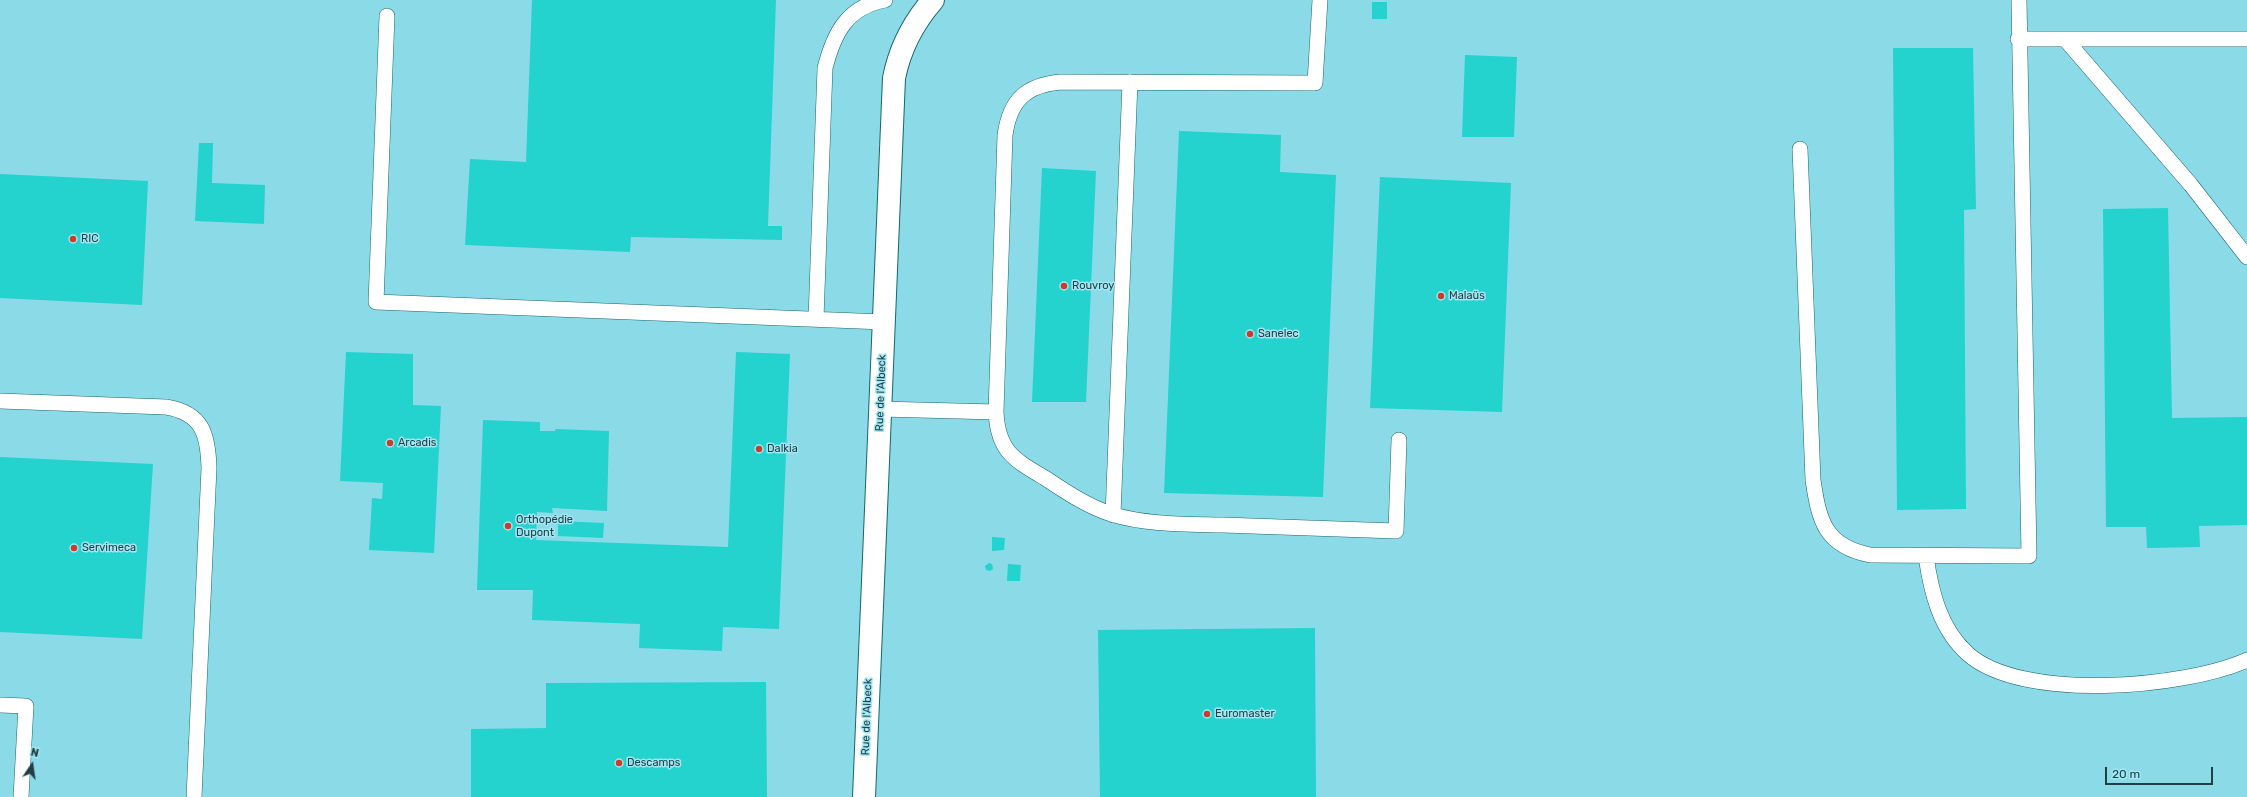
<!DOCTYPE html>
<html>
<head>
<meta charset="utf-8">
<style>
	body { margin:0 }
	#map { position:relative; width:2247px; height:797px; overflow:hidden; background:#a0e7f4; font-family:Rubik,sans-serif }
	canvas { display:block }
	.north { position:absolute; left:12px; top:745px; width:40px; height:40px; -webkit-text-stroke:3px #a0e7f4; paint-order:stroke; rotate:13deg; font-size:11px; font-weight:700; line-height:16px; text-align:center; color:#213f44 }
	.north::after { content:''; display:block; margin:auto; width:14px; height:18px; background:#213f44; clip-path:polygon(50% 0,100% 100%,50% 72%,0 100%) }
	.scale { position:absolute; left:2105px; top:767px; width:108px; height:18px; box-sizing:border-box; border:2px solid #213f44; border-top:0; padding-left:5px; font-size:12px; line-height:14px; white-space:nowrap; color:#213f44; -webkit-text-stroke:3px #a0e7f4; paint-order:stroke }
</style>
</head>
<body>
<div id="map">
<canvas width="2247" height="797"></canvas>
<div class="north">N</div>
<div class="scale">20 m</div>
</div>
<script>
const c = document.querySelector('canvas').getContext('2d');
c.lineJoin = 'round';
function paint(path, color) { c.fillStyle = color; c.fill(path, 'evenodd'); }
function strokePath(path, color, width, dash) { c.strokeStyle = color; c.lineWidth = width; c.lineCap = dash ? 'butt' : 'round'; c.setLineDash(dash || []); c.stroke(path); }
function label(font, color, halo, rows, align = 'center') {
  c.font = font + ' Rubik,sans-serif'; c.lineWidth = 3; c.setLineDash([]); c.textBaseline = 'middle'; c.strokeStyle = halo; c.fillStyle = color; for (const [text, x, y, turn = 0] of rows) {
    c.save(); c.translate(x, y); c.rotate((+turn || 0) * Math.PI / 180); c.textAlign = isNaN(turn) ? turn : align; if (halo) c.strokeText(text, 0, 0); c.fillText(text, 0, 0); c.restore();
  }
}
const built = new Path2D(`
	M0,0H2247V797H0Z`);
const building = new Path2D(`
	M532,0H776L768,226H782V240L631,237L630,252L465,245L470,159L526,162Z
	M1372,2H1387V19H1372Z
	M1893,48H1973L1976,209L1964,210L1966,509L1897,510Z
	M1465,55L1517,57L1514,137H1462Z
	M1179,131L1281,135L1280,172L1336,175L1323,497L1164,493Z
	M199,143H213L212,183L265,185L264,224L195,221Z
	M1042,168L1096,171L1086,402H1032Z
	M0,174L148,181L142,305L0,298Z
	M1380,177L1511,183L1502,412L1370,408Z
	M2168,208L2172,418L2247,417V525L2199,526L2200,547L2147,548L2146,527H2106L2103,209Z
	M346,352L413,354V405L441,406L434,553L369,550L372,498L382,499L383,483L340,481Z
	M736,352L790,354L779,629L723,627L722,651L639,648L640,624L532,620L533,590H477L483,420L540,422V431H555L556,429L609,431L607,511L552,508L553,513L537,512L536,540L728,547Z
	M0,457L153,464L142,639L0,632Z
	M558,521L604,523L603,538L558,536Z
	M992,537L1005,538L1004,550L992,551Z
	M989,563L992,564L993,569L990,571L986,570L985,566Z
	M1008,564L1021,565L1020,581H1007Z
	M1315,628L1316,797H1100L1098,630Z
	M766,682L767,797H471V729L546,728V683Z`);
const lane = new Path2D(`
	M387,16L376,302L884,322
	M2018,39H2247
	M2065,39L2191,185L2247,257
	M1800,149L1813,480C1819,521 1825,546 1870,555L2029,556L2019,0
	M816,319L825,68C834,33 847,7 885,0
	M0,401L166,407C203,413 208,435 209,468L194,797
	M880,409L996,412C998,451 1013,459 1045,478C1066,492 1087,506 1111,514C1146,525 1186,524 1223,525C1280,527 1338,529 1396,531L1399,440
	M996,412L1005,135C1010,100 1026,85 1061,82L1315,83L1320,0
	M1113,515L1130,82
	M1926,556C1931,592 1940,629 1968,654C2022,702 2184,688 2247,660
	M0,705L26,706L21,797`);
const street = new Path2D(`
	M864,797L894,78C900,48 913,23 933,0`);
const markers = [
	[73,239,4,"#c93d2a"],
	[1064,286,4,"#c93d2a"],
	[1441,296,4,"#c93d2a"],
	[1250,334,4,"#c93d2a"],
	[390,443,4,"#c93d2a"],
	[759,449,4,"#c93d2a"],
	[508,526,4,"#c93d2a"],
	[74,548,4,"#c93d2a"],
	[1207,714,4,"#c93d2a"],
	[619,763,4,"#c93d2a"]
];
const poiNames = [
	["RIC",81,239],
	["Rouvroy",1072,286],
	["Malaüs",1449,296],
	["Sanelec",1258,334],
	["Arcadis",398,443],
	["Dalkia",767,449],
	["Orthopédie",516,520],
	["Dupont",516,533],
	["Servimeca",82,548],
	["Euromaster",1215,714],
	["Descamps",627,763]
];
const streetNames = [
	["Rue de l'Albeck",881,393,-88],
	["Rue de l'Albeck",867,717,-88]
];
paint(built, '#8adae8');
paint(building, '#24d3cd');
strokePath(lane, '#186470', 16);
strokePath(street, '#186470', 24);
strokePath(lane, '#fff', 15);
strokePath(street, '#fff', 22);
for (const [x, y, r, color] of markers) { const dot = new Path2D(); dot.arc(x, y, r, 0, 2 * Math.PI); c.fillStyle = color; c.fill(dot); strokePath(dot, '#a0e7f4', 1.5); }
label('11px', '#213f44', '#a0e7f4', poiNames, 'left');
label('11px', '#213f44', '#a0e7f4', streetNames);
</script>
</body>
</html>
